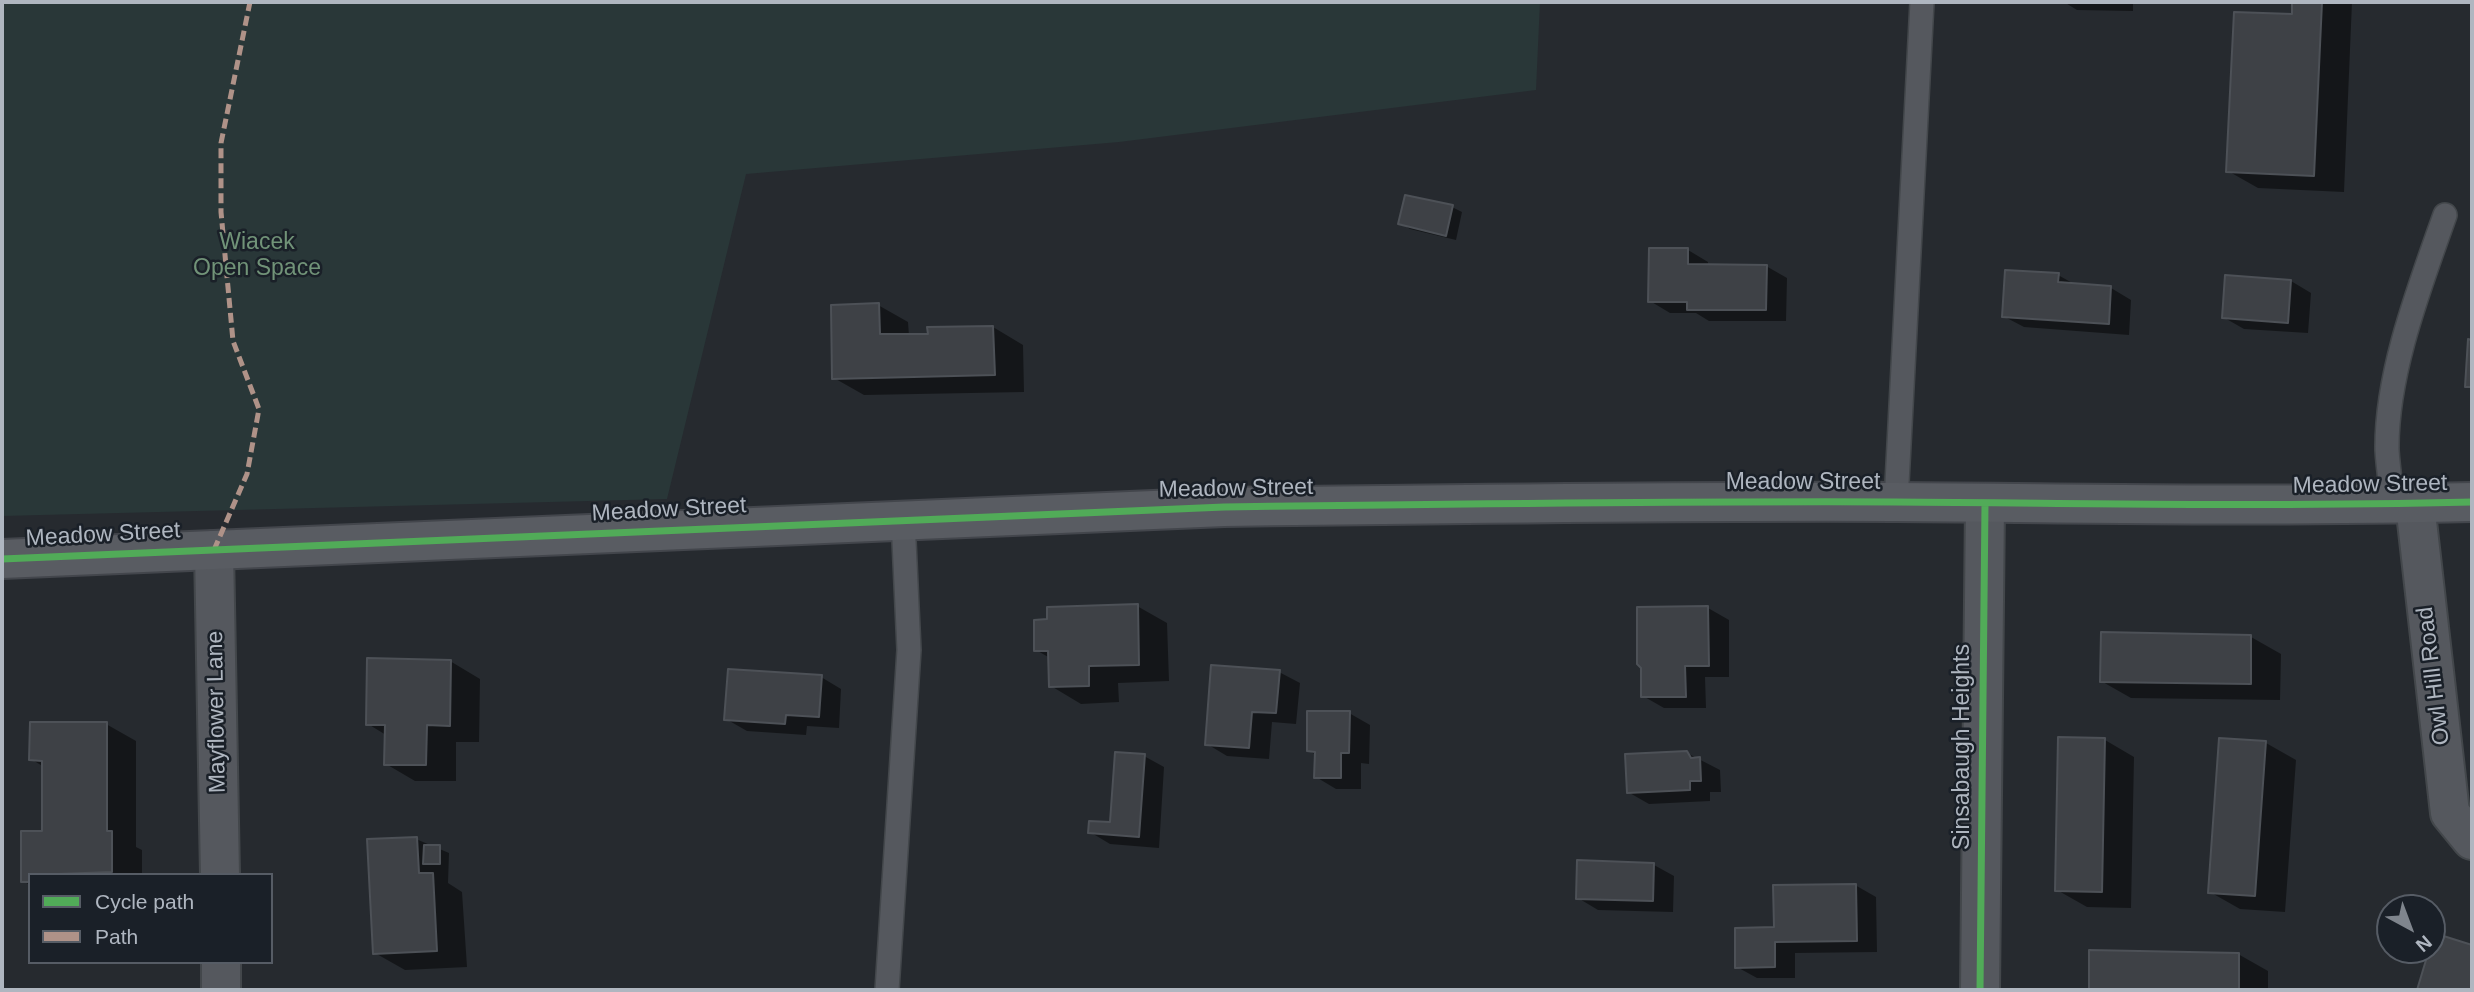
<!DOCTYPE html>
<html>
<head>
<meta charset="utf-8">
<style>
	body { margin:0 }
	#map { position:relative; width:2474px; height:992px; overflow:hidden; background:#262a2f; font-family:Arial,sans-serif }
	canvas { display:block }
	.frame { position:absolute; inset:0; border:4px solid #afb6c0; pointer-events:none }
	.legend { position:absolute; left:28px; top:873px; width:245px; height:91px; box-sizing:border-box; background:#1a2028; border:2px solid #565c65; margin:0; padding:9px 12px; list-style:none; font-size:21px; color:#afb6c0 }
	.legend li { display:flex; align-items:center; gap:14px; height:35px }
	.legend b { width:35px; border:2px solid #565c65 }
	.north { position:absolute; left:2376px; top:894px; width:70px; height:70px; box-sizing:border-box; background:#1a2028; border:2px solid #565c65; border-radius:50%; rotate:139deg; font-size:19px; font-weight:700; line-height:28px; text-align:center; color:#afb6c0 }
	.north::after { content:''; display:block; margin:auto; width:24px; height:32px; background:#7f858d; clip-path:polygon(50% 0,100% 100%,50% 72%,0 100%) }
</style>
</head>
<body>
<div id="map">
<canvas width="2474" height="992"></canvas>
<div class="frame"></div>
<ul class="legend">
<li><b style="height:9px;background:#51ab58"></b>Cycle path</li>
<li><b style="height:9px;background:#af9288"></b>Path</li>
</ul>
<div class="north">N</div>
</div>
<script>
const c = document.querySelector('canvas').getContext('2d');
c.lineJoin = 'round';
function paint(path, color) { c.fillStyle = color; c.fill(path, 'evenodd'); }
function strokePath(path, color, width, dash) { c.strokeStyle = color; c.lineWidth = width; c.lineCap = dash ? 'butt' : 'round'; c.setLineDash(dash || []); c.stroke(path); }
function label(font, color, halo, rows, align = 'center') {
  c.font = font + ' Arial,sans-serif'; c.lineWidth = 5; c.setLineDash([]); c.textBaseline = 'middle'; c.strokeStyle = halo; c.fillStyle = color; for (const [text, x, y, turn = 0] of rows) {
    c.save(); c.translate(x, y); c.rotate((+turn || 0) * Math.PI / 180); c.textAlign = isNaN(turn) ? turn : align; if (halo) c.strokeText(text, 0, 0); c.fillText(text, 0, 0); c.restore();
  }
}
const green = new Path2D(`
	M2,2H1540L1536,90L1119,142L746,174L667,499L2,516Z`);
const shadow = new Path2D(`
	M2064,2H2133V11L2077,10Z
	M2294,2H2352L2344,192L2258,188L2228,171L2293,16Z
	M1452,207L1462,212L1456,240L1410,229L1400,223Z
	M1688,250L1708,262V266H1766L1787,278L1786,321H1709L1696,313H1670L1650,301Z
	M2058,275L2076,285L2111,288L2131,300L2129,335L2024,327L2003,316Z
	M2226,277L2291,281L2311,293L2308,333L2244,329L2223,317Z
	M878,305L908,322L909,336L993,327L1023,345L1024,392L864,395L834,378Z
	M1137,606L1167,623L1169,681L1118,683L1119,702L1081,704L1051,686L1050,658L1036,650Z
	M1708,608L1729,620V677H1705L1706,708H1664L1643,696Z
	M2251,637L2281,654L2280,700L2131,698L2101,681Z
	M450,661L480,679L479,742H456V781H415L386,764V735L368,724Z
	M1279,672L1300,683L1296,724L1272,722L1269,759L1227,756L1207,744Z
	M821,677L841,689L839,728L807,726L806,735L747,731L726,719Z
	M1349,713L1370,725L1369,764L1361,763V789H1336L1316,777V755L1308,750Z
	M106,724L136,741V847L142,850V875H30V885L23,881L43,833L44,767L31,759Z
	M2105,740L2134,757L2131,908L2087,907L2057,890Z
	M2266,743L2296,760L2285,912L2240,909L2210,892Z
	M1687,753L1720,770L1721,792H1710V801L1649,804L1628,792Z
	M1144,756L1164,767L1159,848L1110,844L1090,832L1111,824Z
	M416,839L449,853L448,883L462,892L467,967L405,970L375,953Z
	M1654,865L1674,876L1673,912L1598,910L1578,898Z
	M1855,885L1876,897L1877,952L1795,953V978H1757L1737,967L1776,929Z
	M2435,935L2472,946V990H2419Z
	M2091,952L2238,954L2268,971V990H2090Z`);
const building = new Path2D(`
	M2292,2H2322L2314,176L2226,172L2234,12L2292,14Z
	M1405,195L1453,205L1446,236L1398,224Z
	M1649,248H1688V264L1767,265L1766,310H1687V302H1648Z
	M2005,270L2059,273L2058,282L2111,286L2109,324L2002,317Z
	M2225,275L2291,280L2288,323L2222,318Z
	M879,303L880,334H928L927,327L993,326L995,375L832,379L831,305Z
	M2468,339L2472,340V387H2465Z
	M1138,604L1139,665L1089,666V686L1049,687L1048,651H1034V620L1047,619V607Z
	M1708,606L1709,666H1685L1686,697H1641V668L1637,664V607Z
	M2101,632L2251,635V684L2100,682Z
	M367,658L451,660L450,726L427,725L426,765H384L385,725H366Z
	M1211,665L1280,670L1276,713L1252,712L1249,748L1205,745Z
	M728,669L822,675L819,717L786,715L785,724L724,720Z
	M1307,711H1350L1349,753H1341V778H1314L1315,752L1307,751Z
	M30,722H107V831H112V872L30,875V882H21V831H42V761L29,760Z
	M2058,737L2105,738L2102,892L2055,891Z
	M2219,738L2266,741L2255,896L2208,893Z
	M1687,751L1691,758L1700,757L1701,781H1690V790L1627,793L1625,754Z
	M1115,752L1145,754L1139,837L1088,833L1089,821L1110,822Z
	M417,837L419,873H433L437,951L373,954L367,839Z
	M424,845H440V864H423Z
	M1577,860L1654,863L1653,901L1576,899Z
	M1856,884L1857,941L1775,942V967L1735,968V928L1774,927L1773,885Z
	M2434,933L2472,945V990H2417L2429,950H2432Z
	M2089,950L2239,953V990H2089Z`);
const lane = new Path2D(`
	M1896,502L1922,2
	M2393,504C2391,486 2388,468 2387,450C2386,373 2420,286 2445,215
	M887,990L909,650L903,519`);
const street = new Path2D(`
	M2415,504L2450,813L2472,840
	M214,550L220,875
	M221,962V990
	M1980,990L1985,504`);
const secondary = new Path2D(`
	M2,559L1224,507C1447,504 1671,501 1895,502C2088,503 2280,507 2472,502`);
const quiet = new Path2D(`
	M214,550L247,474L259,409L233,341L221,212V143L250,2`);
const cycleway = new Path2D(`
	M2,559L1224,507C1447,504 1671,501 1895,502C2088,503 2280,507 2472,502
	M1980,990L1985,504`);
const parkNames = [
	["Wiacek",257,243],
	["Open Space",257,269]
];
const streetNames = [
	["Meadow Street",1803,483],
	["Meadow Street",2370,485,-1],
	["Meadow Street",1236,489,-1],
	["Meadow Street",669,510,-3],
	["Meadow Street",103,535,-3],
	["Owl Hill Road",2434,676,-97],
	["Mayflower Lane",217,712,-91],
	["Sinsabaugh Heights",1963,747,-90]
];
paint(green, '#293738');
paint(shadow, '#0007');
paint(building, '#3e4146');
strokePath(building, '#4d5157', 2);
strokePath(lane, '#43474b', 26);
strokePath(street, '#43474b', 42);
strokePath(secondary, '#43464c', 42);
strokePath(lane, '#55585e', 23);
strokePath(street, '#55585e', 38);
strokePath(secondary, '#595c62', 38);
strokePath(quiet, '#af9288', 5, [10, 5]);
strokePath(cycleway, '#51ab58', 7);
label('23px', '#719378', '#1a2028', parkNames);
label('23px', '#afb6c0', '#1a2028', streetNames);
</script>
</body>
</html>
